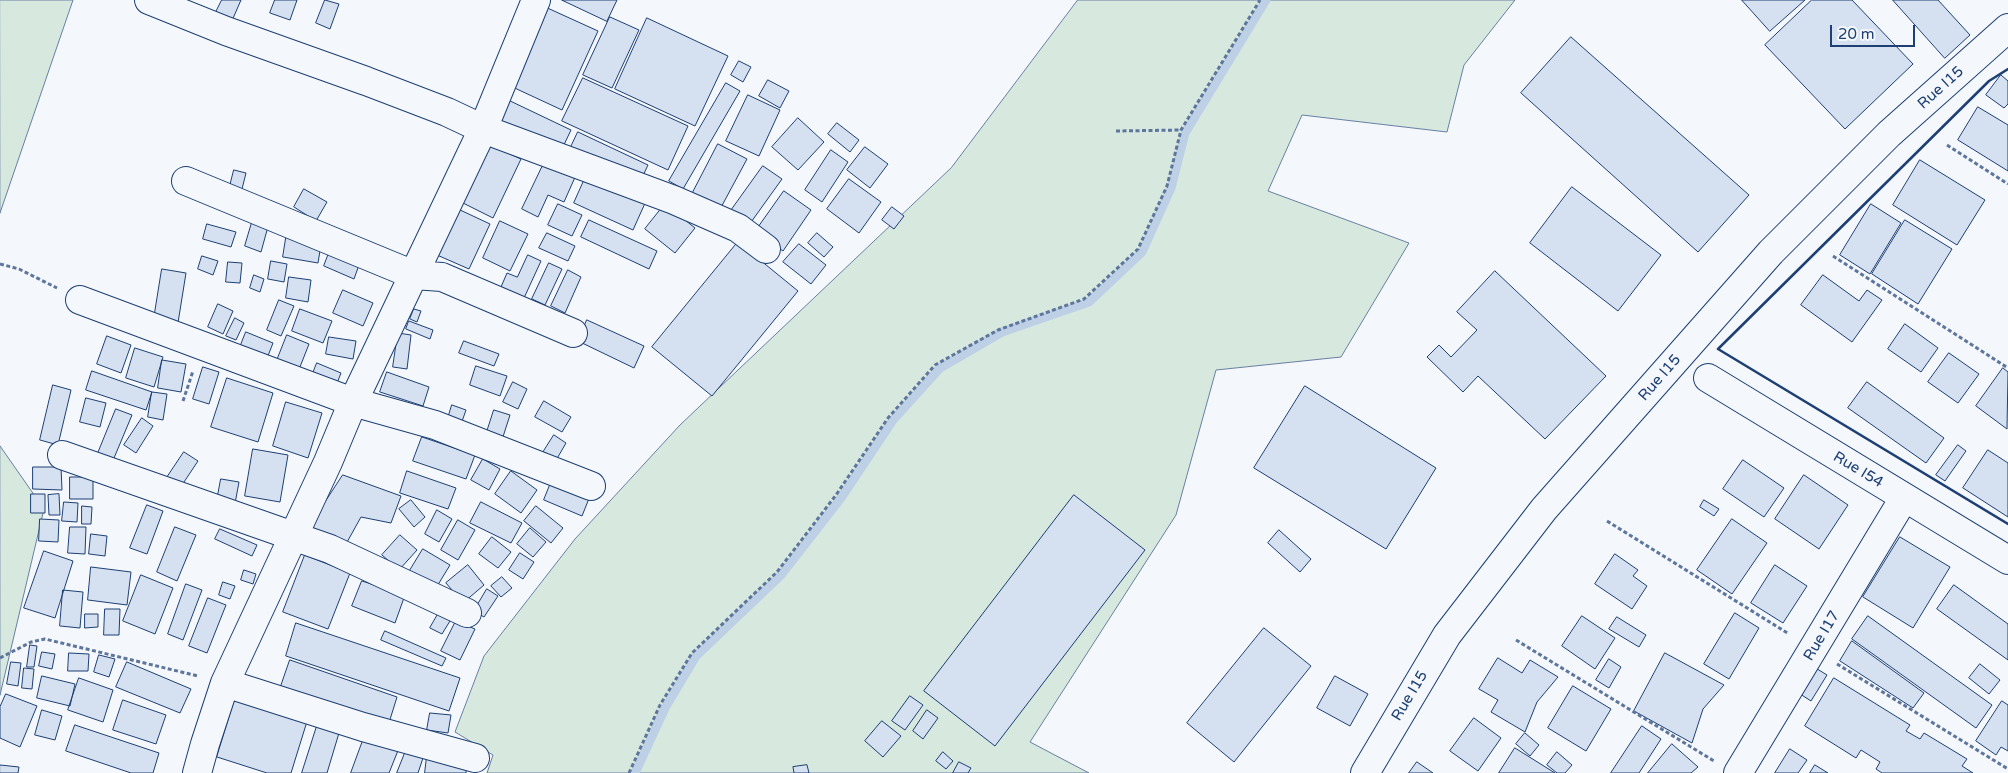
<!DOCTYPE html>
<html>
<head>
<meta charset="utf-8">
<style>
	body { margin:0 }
	#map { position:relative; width:2008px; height:773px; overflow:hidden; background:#f4f7fb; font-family:"Varela Round",sans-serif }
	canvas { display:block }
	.scale { position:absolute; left:1830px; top:25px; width:85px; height:22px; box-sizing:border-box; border:2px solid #1d3f73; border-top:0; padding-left:6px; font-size:15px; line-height:18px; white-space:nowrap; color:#1d3f73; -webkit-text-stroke:4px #f4f7fb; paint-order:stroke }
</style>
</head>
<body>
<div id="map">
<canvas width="2008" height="773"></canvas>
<div class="scale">20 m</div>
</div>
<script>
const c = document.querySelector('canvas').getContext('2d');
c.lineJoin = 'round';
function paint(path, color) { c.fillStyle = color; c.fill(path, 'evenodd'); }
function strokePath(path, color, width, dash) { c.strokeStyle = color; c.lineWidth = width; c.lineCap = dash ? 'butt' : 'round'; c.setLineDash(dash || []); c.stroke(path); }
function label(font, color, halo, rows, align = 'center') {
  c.font = font + ' "Varela Round",sans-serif'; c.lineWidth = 4; c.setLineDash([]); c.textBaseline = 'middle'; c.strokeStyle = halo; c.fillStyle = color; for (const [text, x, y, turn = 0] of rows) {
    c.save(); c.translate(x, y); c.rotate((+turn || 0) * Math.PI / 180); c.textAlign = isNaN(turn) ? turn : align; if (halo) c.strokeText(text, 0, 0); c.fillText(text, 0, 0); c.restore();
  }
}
const green = new Path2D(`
	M0,0H73L0,213Z
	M1078,0H1515L1464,65L1447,132L1302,115L1268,191L1409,243L1341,357L1216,370L1176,515L1030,742L1089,773H487L493,755L455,732L484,656L575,539L680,425L951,168Z
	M0,446L44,509L0,695Z`);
const stream = new Path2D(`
	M635,773L665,708L696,656L781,575L841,498L893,420L940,368L1002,332L1089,302L1142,252L1171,188L1185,133L1266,0`);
const building = new Path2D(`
	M222,0H241L231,23L214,16Z
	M275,0H297L290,20L270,13Z
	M325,0L339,4L330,29L316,23Z
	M562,0H617L607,21Z
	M1742,0H1805L1770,31Z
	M1812,0H1852L1913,64L1845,129L1765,45Z
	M1893,0H1938L1970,35L1945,58Z
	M543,6L598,31L562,110L506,84Z
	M610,17L639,30L612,88L583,75Z
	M647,18L728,56L695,126L615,89Z
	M1571,37L1749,195L1698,252L1521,93Z
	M739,61L751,67L743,82L731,75Z
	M2001,75L2008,81V104L2004,108L1986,95Z
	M583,78L688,126L668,170L562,121Z
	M768,80L789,91L780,108L759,96Z
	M726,83L740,91L683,189L669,181Z
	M748,95L780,110L759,156L726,141Z
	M506,99L571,130L561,151L496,121Z
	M1978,107L2008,125V171L1958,140Z
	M798,118L824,142L798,170L772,147Z
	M837,123L859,140L850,152L828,134Z
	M578,132L648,165L640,182L570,149Z
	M485,143L521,159L493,218L459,201Z
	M718,144L747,159L718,213L690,198Z
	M865,147L888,164L870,188L847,170Z
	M831,150L848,162L822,202L805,190Z
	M1920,160L1985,200L1957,245L1893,205Z
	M545,161L576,175L564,202L548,195L538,217L522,209Z
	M763,166L782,179L749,225L730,212Z
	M234,170L246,173L241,193L229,190Z
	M587,174L646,201L633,230L574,203Z
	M849,179L881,202L859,233L827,209Z
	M1572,187L1661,255L1618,311L1530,243Z
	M304,189L327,202L316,221L294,207Z
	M784,191L811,210L783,251L755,232Z
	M558,204L582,215L572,236L548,225Z
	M665,204L695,228L675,253L645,229Z
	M1871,204L1901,223L1870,274L1840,255Z
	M892,207L904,216L894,229L882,220Z
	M458,209L490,224L469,269L437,255Z
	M253,219L269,223L261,252L245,246Z
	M589,220L657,251L649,269L581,237Z
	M1905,220L1952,249L1918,304L1872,274Z
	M500,221L528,234L510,271L483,258Z
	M207,224L236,232L231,247L203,239Z
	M287,232L322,238L318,263L283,257Z
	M547,233L575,246L568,261L539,248Z
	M817,233L833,247L824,257L808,243Z
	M738,242L798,291L712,396L652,347Z
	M799,244L826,265L811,284L783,262Z
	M329,253L359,265L354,279L324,266Z
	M528,255L541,261L524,298L501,287L507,273L517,277Z
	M202,256L218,261L213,275L198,269Z
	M271,261L287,264L284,282L268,279Z
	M228,262L242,263L240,283L226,282Z
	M549,263L562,269L545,305L532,299Z
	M162,269L186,273L177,329L153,325Z
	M568,270L581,277L565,313L551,306Z
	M1495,271L1606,376L1545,439L1478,376L1463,392L1427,357L1439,345L1451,357L1477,330L1457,312Z
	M254,275L264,279L260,292L250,288Z
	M1823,275L1859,301L1867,290L1882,300L1852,342L1801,305Z
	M289,277L311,280L308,302L286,298Z
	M343,290L373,303L363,326L333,313Z
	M279,300L294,306L281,336L267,330Z
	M218,304L233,311L223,334L208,327Z
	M300,309L332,321L323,343L292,331Z
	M414,309L421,311L417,322L410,319Z
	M235,318L244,323L236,340L226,336Z
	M587,320L644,346L634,368L578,341Z
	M409,321L433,330L430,339L406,329Z
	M1905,324L1938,348L1921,372L1888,349Z
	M246,332L273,343L264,366L237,355Z
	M398,333L411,335L407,369L393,367Z
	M287,335L309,344L298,372L276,363Z
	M107,336L131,345L121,373L97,364Z
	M329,337L356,341L353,359L326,354Z
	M464,341L499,354L494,366L459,353Z
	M135,348L163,357L154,387L126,378Z
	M1949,353L1979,374L1958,403L1928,382Z
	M162,360L186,364L181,392L158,388Z
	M317,363L341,373L334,391L310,381Z
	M476,366L507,376L500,396L470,385Z
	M203,367L219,372L209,404L193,399Z
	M2003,368L2008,372L2007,429L1976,406Z
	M92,371L152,392L146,410L86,390Z
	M387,372L429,387L423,406L380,392Z
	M227,378L273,393L258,442L211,427Z
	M513,382L527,389L518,409L503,402Z
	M1867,382L1944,438L1926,463L1848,408Z
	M53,385L71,390L58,445L40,440Z
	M1305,386L1436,468L1386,549L1254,468Z
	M152,392L167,394L163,420L148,417Z
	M86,398L106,403L100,427L80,422Z
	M544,401L571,417L562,432L535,417Z
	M286,402L322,413L308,458L273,446Z
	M452,405L466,410L459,430L446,425Z
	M116,409L132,415L109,470L94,463Z
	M494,410L510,415L501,443L485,438Z
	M142,418L153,426L136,453L124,445Z
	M554,435L566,443L555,462L542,454Z
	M422,437L475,455L466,479L413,461Z
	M1958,445L1966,451L1945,481L1936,475Z
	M253,449L288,455L280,502L245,496Z
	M1988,450L2008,463V517L1963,488Z
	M184,452L198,461L178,491L164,482Z
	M483,459L500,469L489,490L471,480Z
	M1743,460L1784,488L1764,517L1723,489Z
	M33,467H61L62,490L33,489Z
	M407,471L456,488L448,509L400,493Z
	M511,471L537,490L521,513L495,494Z
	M343,475L401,496L391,523L361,517L346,544L309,527Z
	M554,475L592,491L582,516L544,500Z
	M1804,475L1848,505L1819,549L1775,519Z
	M70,477H93V499H70Z
	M221,479L239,482L234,509L216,506Z
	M31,494H45V513H31Z
	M59,494L60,515H49L48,495Z
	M1074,495L1145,550L995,746L924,691Z
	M411,500L425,517L414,527L399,509Z
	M1704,500L1719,509L1714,516L1700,507Z
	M64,502L78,503L77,522L62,521Z
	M481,502L522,523L511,543L470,523Z
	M147,505L163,511L147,554L130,548Z
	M82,506L92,507L91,524H82Z
	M536,506L563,528L551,543L524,521Z
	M437,510L452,519L439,542L425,534Z
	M40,519L59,520L58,542L39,541Z
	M1732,519L1767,543L1732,594L1697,570Z
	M458,520L475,530L458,560L441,550Z
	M70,527H86L85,554L68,553Z
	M175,527L196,535L177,581L157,572Z
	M530,528L546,542L533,557L517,544Z
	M220,529L257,545L252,556L215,539Z
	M1279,530L1311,559L1300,572L1268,543Z
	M91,534L107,536L105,556L89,554Z
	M400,535L417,550L399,570L382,555Z
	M492,537L511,552L498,568L479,554Z
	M1900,537L1950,567L1913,628L1863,597Z
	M423,549L450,565L436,588L409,572Z
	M44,551L73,561L55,618L24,608Z
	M520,553L534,562L523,579L509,570Z
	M1615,554L1638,570L1633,576L1647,586L1632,609L1595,584Z
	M305,555L350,573L328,629L283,612Z
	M468,565L484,585L463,603L446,583Z
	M1775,565L1807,586L1783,623L1751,603Z
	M91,567L131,572L127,605L88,600Z
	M244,570L256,574L253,584L241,580Z
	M141,575L173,588L155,634L123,621Z
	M502,577L512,588L501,597L491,586Z
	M362,581L405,595L395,623L352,606Z
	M223,582L235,586L230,599L219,595Z
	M186,584L202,590L183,640L168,634Z
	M1954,585L2008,624V660L1937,609Z
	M487,589L498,596L484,617L474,611Z
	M63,590L83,592L80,628L60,626Z
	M208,598L226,605L207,653L189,646Z
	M105,609H120L119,635H104Z
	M441,609L453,616L442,634L430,628Z
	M1735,613L1759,628L1729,679L1704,664Z
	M85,614H98V627L85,628Z
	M1582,616L1615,638L1595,669L1562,646Z
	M1868,616L1992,705L1976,728L1852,639Z
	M1617,617L1646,635L1639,647L1609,629Z
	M456,621L475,629L460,660L441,651Z
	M296,623L460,678L449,711L286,656Z
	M1264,628L1311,666L1234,762L1187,723Z
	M385,631L446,658L442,666L381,640Z
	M1852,641L1924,693L1913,708L1840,661Z
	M30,645L37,646L34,667H27Z
	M42,652L55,654L52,669L39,666Z
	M69,653L89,654L88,671H68Z
	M1665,653L1724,685L1703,709L1692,743L1634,711Z
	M99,655L115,659L109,677L94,672Z
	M1498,658L1522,673L1530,660L1558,677L1537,702L1525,732L1491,712L1498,700L1479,689Z
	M1609,659L1621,667L1609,688L1596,680Z
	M290,660L397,697L388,726L280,689Z
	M11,662L21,663L18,686L7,684Z
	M127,662L191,689L180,713L116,687Z
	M1980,664L2000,680L1989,694L1969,678Z
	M1814,667L1827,675L1811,701L1797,692Z
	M24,668L34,669L32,689L22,688Z
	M42,676L75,684L70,706L37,698Z
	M1335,676L1368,694L1350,726L1317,708Z
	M79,678L113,690L103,722L68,710Z
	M1834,678L1910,725L1906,731L1920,739L1924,733L1967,759L1962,766L1973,773H1882L1876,769L1880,762L1861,750L1856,758L1805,726Z
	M1573,686L1611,709L1586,751L1548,728Z
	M237,692L309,715L291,773H267L217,757Z
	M6,694L37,706L20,747L0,738V707Z
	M910,696L923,705L905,730L892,721Z
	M123,700L166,715L156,744L113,730Z
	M2002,701L2008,705V751L2001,747L1996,755L1976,741Z
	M42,710L62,716L55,740L35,735Z
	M927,710L938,718L923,739L913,731Z
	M430,713L451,715L448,733L427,730Z
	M1474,718L1501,738L1478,771L1450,751Z
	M882,721L901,736L883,757L865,741Z
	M75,725L159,753L153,773H131L66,751Z
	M317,726L339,733L327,773H302Z
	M1642,726L1661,739L1639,773H1611Z
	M1525,733L1539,745L1530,756L1516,744Z
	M365,735L399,748L389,773H351Z
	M1672,744L1698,767L1691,773H1648Z
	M407,748L424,755L418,773H397Z
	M1515,748L1555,773H1499Z
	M1790,749L1807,760L1798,773H1775Z
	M943,752L953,761L946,769L936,761Z
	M1557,752L1572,765L1565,773H1557L1547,765Z
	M427,756L467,760L466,773H425Z
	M959,762L971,768L968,773H953Z
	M1417,762L1433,773H1409Z
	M0,765L19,767L18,773H0Z
	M807,765L809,773H794L793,767Z
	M1815,765L1828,773H1810Z`);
const path = new Path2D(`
	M1116,131L1181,130
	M1947,145L2008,184
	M1833,256L2008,368
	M0,264L19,269L57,288
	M183,401L193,371
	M1607,521L1789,634
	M1516,640L1714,761
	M0,658L31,642L45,639L198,676
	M1837,664L2008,769
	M629,773L660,705L692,653L777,572L836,495L888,418L935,365L998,330L1084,299L1138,249L1167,186L1181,130L1260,0`);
const minor = new Path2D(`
	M149,0L226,31L366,81L447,112L483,129L674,200L738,228L766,249
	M186,181L414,275L442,277L573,333
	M80,300L353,402L435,425L591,486
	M1708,378L2008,560
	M62,455L330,549L467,613
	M225,683L363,727L475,758
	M197,773L205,744L225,683L328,462L353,402L483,129L536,0
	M1365,773L1447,635L1544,509L1771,252L1889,134L2008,28
	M1738,773L1904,498`);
const wall = new Path2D(`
	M2008,69L1989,81L1718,349L2008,524`);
const streetNames = [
	["Rue I15",1941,88,-42],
	["Rue I15",1660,378,-49],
	["Rue I54",1858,470,31],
	["Rue I17",1822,636,-59],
	["Rue I15",1410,696,-59]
];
paint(green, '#d7e8df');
strokePath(green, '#687fa3', 1);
strokePath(stream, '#bed0e5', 9);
paint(building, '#d5e0f0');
strokePath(building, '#1d3f73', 1);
strokePath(minor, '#1d3f73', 30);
strokePath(path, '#5e769c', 3, [4, 2.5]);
strokePath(minor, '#f4f7fb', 28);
strokePath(wall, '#1d3f73', 2.5);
label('15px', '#1d3f73', '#f4f7fb', streetNames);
</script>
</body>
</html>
